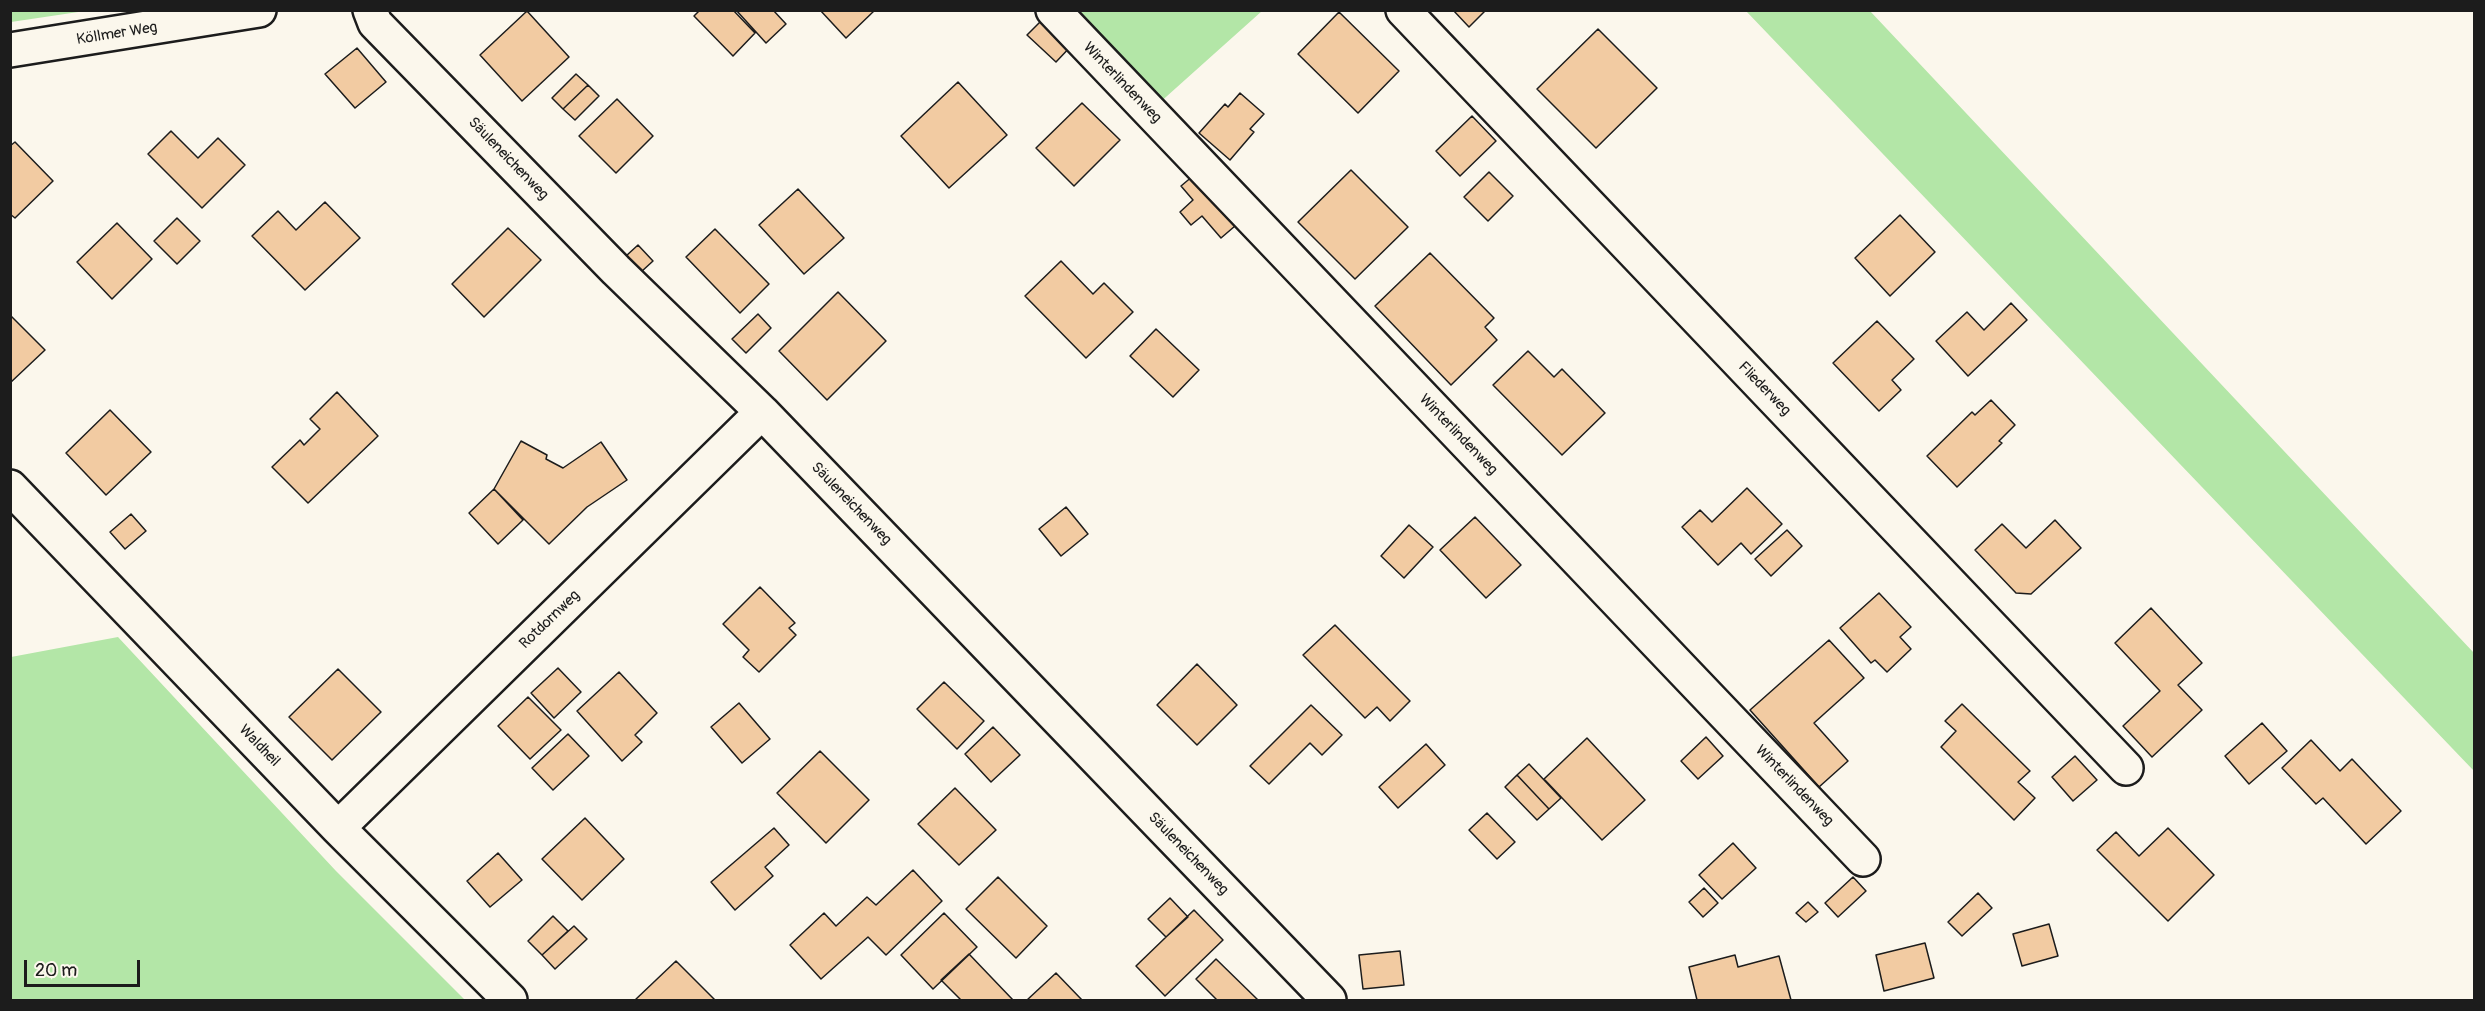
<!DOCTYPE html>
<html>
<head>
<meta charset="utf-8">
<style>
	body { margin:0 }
	#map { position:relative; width:2485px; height:1011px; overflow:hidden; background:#fbf7ec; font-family:Pangolin,sans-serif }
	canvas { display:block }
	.frame { position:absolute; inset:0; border:12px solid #1c1c1c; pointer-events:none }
	.scale { position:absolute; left:24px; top:960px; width:116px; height:27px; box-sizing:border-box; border:3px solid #1c1c1c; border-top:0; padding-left:8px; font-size:18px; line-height:21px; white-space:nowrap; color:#1c1c1c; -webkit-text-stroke:4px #fbf7ec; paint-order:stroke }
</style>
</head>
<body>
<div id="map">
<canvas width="2485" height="1011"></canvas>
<div class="frame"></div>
<div class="scale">20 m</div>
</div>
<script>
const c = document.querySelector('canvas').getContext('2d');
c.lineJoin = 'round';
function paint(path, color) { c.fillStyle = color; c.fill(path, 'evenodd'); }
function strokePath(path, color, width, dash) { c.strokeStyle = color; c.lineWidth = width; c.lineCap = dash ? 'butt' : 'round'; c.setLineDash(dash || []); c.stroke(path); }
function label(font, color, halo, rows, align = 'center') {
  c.font = font + ' Pangolin,sans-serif'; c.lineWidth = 5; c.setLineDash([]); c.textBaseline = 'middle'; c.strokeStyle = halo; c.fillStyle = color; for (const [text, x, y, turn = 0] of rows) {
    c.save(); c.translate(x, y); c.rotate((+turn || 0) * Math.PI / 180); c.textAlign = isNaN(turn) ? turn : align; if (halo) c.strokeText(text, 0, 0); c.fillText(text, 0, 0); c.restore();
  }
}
const green = new Path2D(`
	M11,10H85V11L11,22Z
	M1068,11H1262L1157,105Z
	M1746,11H1870L2474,653V771Z
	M118,637L336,871L465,1000H11V657Z`);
const building = new Path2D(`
	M700,10H733L755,33L733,56L694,16Z
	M736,10H773L786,24L766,43Z
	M820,10H875L846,38Z
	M1453,10H1486L1469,27Z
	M527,11L569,57L522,101L480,55Z
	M1339,12L1399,71L1358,113L1298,54Z
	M1045,17L1073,44L1056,62L1027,35Z
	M1598,29L1657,88L1596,148L1537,89Z
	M357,48L386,82L355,108L325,74Z
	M576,74L588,85L563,109L552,98Z
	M958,82L1007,135L949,188L901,136Z
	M588,85L599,96L575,120L563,109Z
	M1240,93L1264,114L1250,129L1254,132L1230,160L1199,133L1225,104L1228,107Z
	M617,99L653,136L616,173L579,136Z
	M1082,103L1120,140L1074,186L1036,148Z
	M1472,116L1496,141L1460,176L1436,151Z
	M171,131L198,158L218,138L245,165L202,208L148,154Z
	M15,142L53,181L15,218L10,214V146Z
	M1200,170L1242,220L1221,238L1202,216L1191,225L1180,212L1193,200L1181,186Z
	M1351,170L1408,227L1355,279L1298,222Z
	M1489,172L1513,196L1488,221L1464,197Z
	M798,189L844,238L804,274L759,225Z
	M325,202L360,238L305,290L252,236L278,211L296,230Z
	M1900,215L1935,252L1890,296L1855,258Z
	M177,218L200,241L177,264L154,241Z
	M117,223L152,259L112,299L77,262Z
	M508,228L541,260L484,317L452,284Z
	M715,229L769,284L740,313L686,257Z
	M638,245L653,261L641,272L626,256Z
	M1430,253L1494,318L1485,327L1497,340L1451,385L1375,306Z
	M1061,261L1093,294L1104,283L1133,312L1086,358L1025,296Z
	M838,292L886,341L827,400L779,351Z
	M2011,303L2027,320L1968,376L1936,341L1967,312L1984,330Z
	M758,314L771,328L746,353L732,339Z
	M10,315L45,350L10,383Z
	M1877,321L1914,359L1892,380L1901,390L1879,411L1833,363Z
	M1156,329L1199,370L1173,397L1130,356Z
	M1528,351L1554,377L1562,369L1605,413L1562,455L1493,385Z
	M337,392L378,436L308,503L272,467L300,440L304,445L320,429L310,419Z
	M1991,400L2015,425L1999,441L2002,443L1957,487L1927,456L1972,412L1975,415Z
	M110,410L151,452L106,495L66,453Z
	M521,441L547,455L546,459L563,468L601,442L627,480L587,507L549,544L494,489Z
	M1747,488L1782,524L1751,554L1741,543L1718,565L1682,527L1700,510L1712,522Z
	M494,489L523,520L498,544L469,513Z
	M1066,507L1088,534L1061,556L1039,529Z
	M131,514L146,531L125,549L110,532Z
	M1475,517L1521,565L1486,598L1440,550Z
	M2055,520L2081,548L2031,594L2016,593L1975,550L2002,524L2026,548Z
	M1409,525L1433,547L1404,578L1381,556Z
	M1787,530L1802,546L1771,576L1755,559Z
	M760,587L795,623L789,628L796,635L759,672L743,657L749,650L723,624Z
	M1879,593L1911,627L1900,637L1911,649L1887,672L1875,660L1871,663L1840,628Z
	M2151,608L2202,663L2178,685L2202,710L2152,757L2123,726L2160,691L2115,643Z
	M1335,625L1410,701L1390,721L1377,707L1365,718L1303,655Z
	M1829,640L1864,678L1814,723L1848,761L1819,787L1750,710Z
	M1197,664L1237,705L1197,745L1157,705Z
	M558,668L581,692L554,718L531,693Z
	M338,669L381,712L332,760L289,717Z
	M619,672L657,713L635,735L642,742L622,761L577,711Z
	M944,682L984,721L957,749L917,709Z
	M528,697L561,730L530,759L498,726Z
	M739,703L770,739L742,763L711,727Z
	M1962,704L2030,771L2018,782L2035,798L2014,820L1941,747L1956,731L1945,721Z
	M1311,705L1342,735L1322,755L1310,743L1269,784L1250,766Z
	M2262,723L2287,751L2249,784L2225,756Z
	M993,727L1020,755L991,782L965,754Z
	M568,734L589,756L553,790L532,768Z
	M1706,737L1723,756L1698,779L1681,761Z
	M1587,738L1645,800L1602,840L1544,779Z
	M2311,740L2340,771L2352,759L2401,811L2366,844L2323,798L2316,804L2282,768Z
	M1426,744L1445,765L1398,808L1379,787Z
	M820,751L869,800L826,843L777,793Z
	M2075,756L2097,780L2073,801L2052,777Z
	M1529,764L1561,798L1549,809L1517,775Z
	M1517,775L1549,809L1537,820L1505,787Z
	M955,788L996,830L959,865L918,824Z
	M1487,813L1515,842L1497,859L1469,830Z
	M585,818L624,859L582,900L542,859Z
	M774,828L789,845L765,867L773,876L735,910L711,882Z
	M2168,828L2214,875L2168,921L2097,850L2116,832L2139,856Z
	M1733,843L1756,868L1722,899L1699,875Z
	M498,853L522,880L490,907L467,881Z
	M913,870L942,901L886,955L868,937L821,979L790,945L824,913L836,926L867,897L876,905Z
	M998,877L1047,926L1016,958L966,909Z
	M1853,877L1866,891L1838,917L1825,903Z
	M1704,888L1718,903L1703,917L1689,902Z
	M1978,893L1992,908L1962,936L1948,922Z
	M1170,898L1188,917L1166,937L1148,919Z
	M1808,902L1818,912L1806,922L1796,913Z
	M1194,910L1223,940L1165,996L1136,966Z
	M944,913L977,947L933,989L901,955Z
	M553,916L568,931L542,955L528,941Z
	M2049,924L2058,956L2022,966L2013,934Z
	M574,926L587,939L555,969L542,955Z
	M1925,943L1934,978L1884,991L1876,955Z
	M1400,951L1404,985L1363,989L1359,955Z
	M969,954L1013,1000H961L941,980Z
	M1735,955L1738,967L1779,956L1791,1000H1697L1689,967Z
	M1216,959L1258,1000H1217L1196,979Z
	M676,961L715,1000H635Z
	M1056,973L1082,1000H1027Z`);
const street = new Path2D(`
	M370,10L375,23L616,270L762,412L1329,1000
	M1053,10L1863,859
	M1403,10L2126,768
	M10,50L259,10
	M10,487L338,828L510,1000
	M338,828L762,412`);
const streetNames = [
	["Köllmer Weg",117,34,-9],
	["Winterlindenweg",1122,83,46],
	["Säuleneichenweg",508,159,46],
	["Fliederweg",1764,389,46],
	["Winterlindenweg",1458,435,46],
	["Säuleneichenweg",851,504,46],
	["Rotdornweg",550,620,-44],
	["Waldheil",259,746,46],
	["Winterlindenweg",1794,786,46],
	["Säuleneichenweg",1188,854,46]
];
paint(green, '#b3e6a7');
paint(building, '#f2cba2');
strokePath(building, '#1c1c1c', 1.5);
strokePath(street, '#1c1c1c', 38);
strokePath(street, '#fbf7ec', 33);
label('15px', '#1c1c1c', '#fbf7ec', streetNames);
</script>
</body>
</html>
